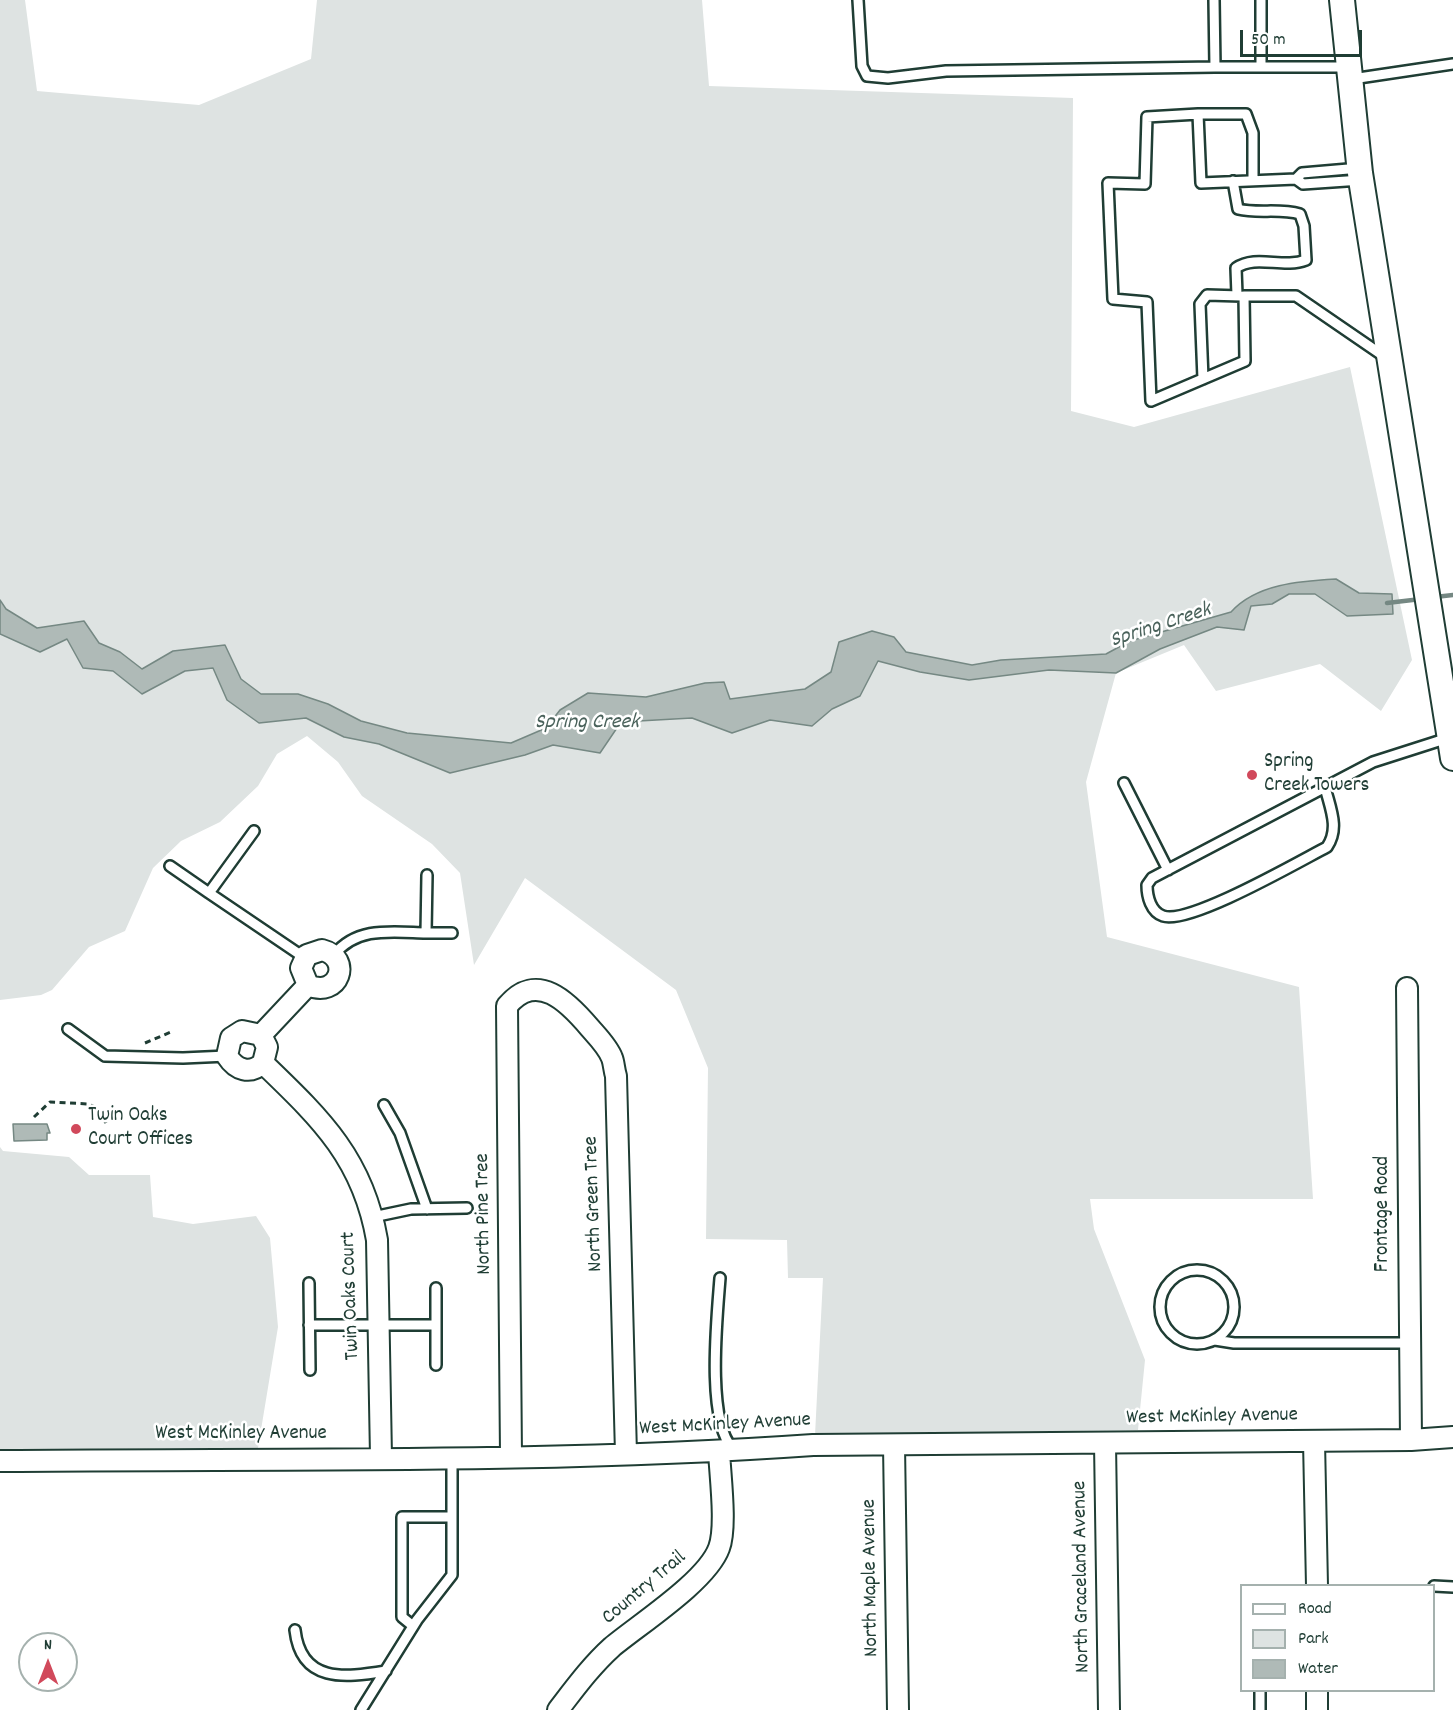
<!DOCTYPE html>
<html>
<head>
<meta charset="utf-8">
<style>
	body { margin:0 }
	#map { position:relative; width:1453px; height:1710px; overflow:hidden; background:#fff; font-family:Dekko,sans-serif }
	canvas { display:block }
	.legend { position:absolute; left:1240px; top:1584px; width:195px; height:108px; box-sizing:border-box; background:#fff; border:2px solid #a5b1ae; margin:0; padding:8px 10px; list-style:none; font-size:18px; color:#1f3d34 }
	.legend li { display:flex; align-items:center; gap:12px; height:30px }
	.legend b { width:30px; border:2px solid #a5b1ae }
	.north { position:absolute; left:18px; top:1632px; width:60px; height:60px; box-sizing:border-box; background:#fff; border:2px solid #a5b1ae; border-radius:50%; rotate:0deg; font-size:16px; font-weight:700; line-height:24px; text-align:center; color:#1f3d34 }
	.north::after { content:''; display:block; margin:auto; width:21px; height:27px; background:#d1495b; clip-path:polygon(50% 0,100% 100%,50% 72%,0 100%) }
	.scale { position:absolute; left:1240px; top:30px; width:122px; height:27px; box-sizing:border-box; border:3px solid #1f3d34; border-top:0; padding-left:8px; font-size:18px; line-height:21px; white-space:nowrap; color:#1f3d34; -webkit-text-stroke:4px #fff; paint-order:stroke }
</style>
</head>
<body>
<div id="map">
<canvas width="1453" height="1710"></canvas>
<ul class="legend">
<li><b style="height:8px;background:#fff"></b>Road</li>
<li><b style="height:16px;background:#dee3e2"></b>Park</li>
<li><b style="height:16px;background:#afbab7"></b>Water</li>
</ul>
<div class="north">N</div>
<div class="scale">50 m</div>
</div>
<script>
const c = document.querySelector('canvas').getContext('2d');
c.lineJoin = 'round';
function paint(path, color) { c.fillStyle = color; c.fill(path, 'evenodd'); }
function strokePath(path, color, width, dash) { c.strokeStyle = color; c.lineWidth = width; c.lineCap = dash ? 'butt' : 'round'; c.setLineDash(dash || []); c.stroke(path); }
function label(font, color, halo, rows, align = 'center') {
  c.font = font + ' Dekko,sans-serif'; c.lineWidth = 5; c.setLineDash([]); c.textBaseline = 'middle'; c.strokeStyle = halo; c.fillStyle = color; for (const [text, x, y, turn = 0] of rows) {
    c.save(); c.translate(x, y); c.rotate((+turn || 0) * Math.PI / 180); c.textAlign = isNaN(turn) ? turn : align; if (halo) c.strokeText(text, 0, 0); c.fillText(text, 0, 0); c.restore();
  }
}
const green = new Path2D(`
	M0,0H25L37,91L199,105L311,59L317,0H702L709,86L1073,98L1071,411L1134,427L1350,367L1412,660L1381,711L1320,664L1216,691L1184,645L1116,673L1086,782L1107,937L1299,987L1313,1199H1090L1094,1229L1145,1360L1138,1430L815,1435L823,1278H788L787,1240L706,1239L708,1068L676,990L525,878L474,965L460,873L432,844L362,796L338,762L307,736L277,754L258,786L220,822L181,841L153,868L125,931L89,947L52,990L41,995L0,1000Z
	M0,1147L3,1151L69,1157L89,1175H150L153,1217L193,1224L256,1216L270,1238L278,1327L258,1448L0,1449Z`);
const water = new Path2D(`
	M1336,579L1359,593L1392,594L1393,614L1347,616L1315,594H1289L1272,604L1251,606L1244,630L1217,627L1160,649L1116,673L1049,670L969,680L920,672L878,661L860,696L832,709L812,726L770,720L732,733L692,718L621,722L600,753L553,745L525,755L450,773L379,744L344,737L306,718L259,723L227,700L213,668L185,671L142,694L113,671L83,668L67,639L40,652L0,634V600L6,609L37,628L84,621L99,643L120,652L142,669L173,651L225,645L241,679L261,694H298L328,704L361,721L407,733L511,743L546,728L560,710L588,693L646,697L705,683L724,682L730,699L805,689L831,672L839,642L872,631L894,637L906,652L972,665L1001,660L1106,654L1130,641L1231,612C1256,584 1300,581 1336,579Z
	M13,1124H47L50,1133H47V1140L14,1141Z`);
const stream = new Path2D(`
	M1435,597L1453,595
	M1387,603L1421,599`);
const path = new Path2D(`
	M145,1043L171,1032
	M34,1117L50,1102L88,1104L97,1108L106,1123`);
const service = new Path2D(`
	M858,0L862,66L867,76L888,78L946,71L1215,67L1214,0
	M1261,0V67
	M1215,67H1348
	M1352,79L1453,64
	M1198,114H1246L1253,133V180
	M1296,179L1302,173L1360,168
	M1361,180L1303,184L1296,179L1201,183L1198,114L1147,117L1145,184L1108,183L1113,299L1147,302L1151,401L1245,361L1244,296H1296L1385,357
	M1233,181L1238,209C1258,214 1279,208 1300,214L1304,226L1306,260C1283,269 1256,254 1236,268L1237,295
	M1203,379L1200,304L1207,295L1241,296
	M1124,783L1168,870
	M1325,787C1330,808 1340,828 1327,847C1298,862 1189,925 1163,916C1151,912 1147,897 1147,885L1152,878L1373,762L1448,738
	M254,831L209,893L305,958
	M170,866L209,893
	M426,933H452
	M334,955C357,926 392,932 426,933L427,875
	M68,1029L105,1056L183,1058L227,1056
	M384,1105L400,1133L427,1209
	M373,1217L411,1209L467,1208
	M1160 1307a37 37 0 1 1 74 0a37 37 0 1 1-74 0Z
	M720,1278C717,1318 706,1421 733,1449
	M309,1283L310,1370
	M436,1288V1365
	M309,1325H436
	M1215,1340L1234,1343H1409
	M1434,1586L1453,1587
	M413,1626L402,1617V1517H452
	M295,1630C301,1683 344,1678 386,1671
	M1260,1690V1710
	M361,1710L417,1620L452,1575V1458`);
const minor = new Path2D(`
	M1407,988L1411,1440
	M261,1035L308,985L301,968L307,955L322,950C353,958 339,999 308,985
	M263,1063L267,1047L261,1035L242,1031L231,1038L227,1056C236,1070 250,1075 263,1063C320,1118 363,1158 377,1240L381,1457
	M1314,1441L1317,1586
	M1105,1443L1109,1710
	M894,1445L898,1710
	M511,1456L507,1006C537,970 568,1002 590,1028C597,1036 608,1047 612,1058C614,1063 614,1070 616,1076L626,1454
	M0,1461C271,1458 543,1464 813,1445L1411,1440L1453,1437
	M1317,1690V1710
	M558,1710C575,1688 591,1666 612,1647C641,1623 707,1581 719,1548C727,1527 720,1475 719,1451`);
const tertiary = new Path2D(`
	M1342,0L1360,173L1453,758`);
const markers = [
	[1252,775,6,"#d1495b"],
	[76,1129,6,"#d1495b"]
];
const poiNames = [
	["Spring",1264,763],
	["Creek Towers",1264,787],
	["Twin Oaks",88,1117],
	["Court Offices",88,1141]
];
const streetNames = [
	["North Green Tree",595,1204,-92],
	["North Pine Tree",485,1214,-91],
	["Frontage Road",1384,1214,-90],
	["Twin Oaks Court",352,1296,-92],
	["West McKinley Avenue",1212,1418,-1],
	["West McKinley Avenue",725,1426,-3],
	["West McKinley Avenue",241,1435],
	["North Graceland Avenue",1083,1577,-91],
	["North Maple Avenue",872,1578,-91],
	["Country Trail",645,1589,-40]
];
const waterNames = [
	["Spring Creek",1161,627,-18],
	["Spring Creek",587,724]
];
paint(green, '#dee3e2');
paint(water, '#afbab7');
strokePath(water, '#758883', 1.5);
strokePath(stream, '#758883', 4.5);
strokePath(service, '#1f3d34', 14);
strokePath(minor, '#1f3d34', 24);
strokePath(tertiary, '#1f3d34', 28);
strokePath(path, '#1f3d34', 3, [6, 4.5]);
strokePath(service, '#fff', 9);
strokePath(minor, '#fff', 20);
strokePath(tertiary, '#fff', 24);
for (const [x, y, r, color] of markers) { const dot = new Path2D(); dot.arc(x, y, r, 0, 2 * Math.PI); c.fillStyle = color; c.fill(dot); strokePath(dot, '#fff', 2); }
label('21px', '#1f3d34', '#fff', poiNames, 'left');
label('21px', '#1f3d34', '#fff', streetNames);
label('italic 22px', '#4a625b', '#fff', waterNames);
</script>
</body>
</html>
